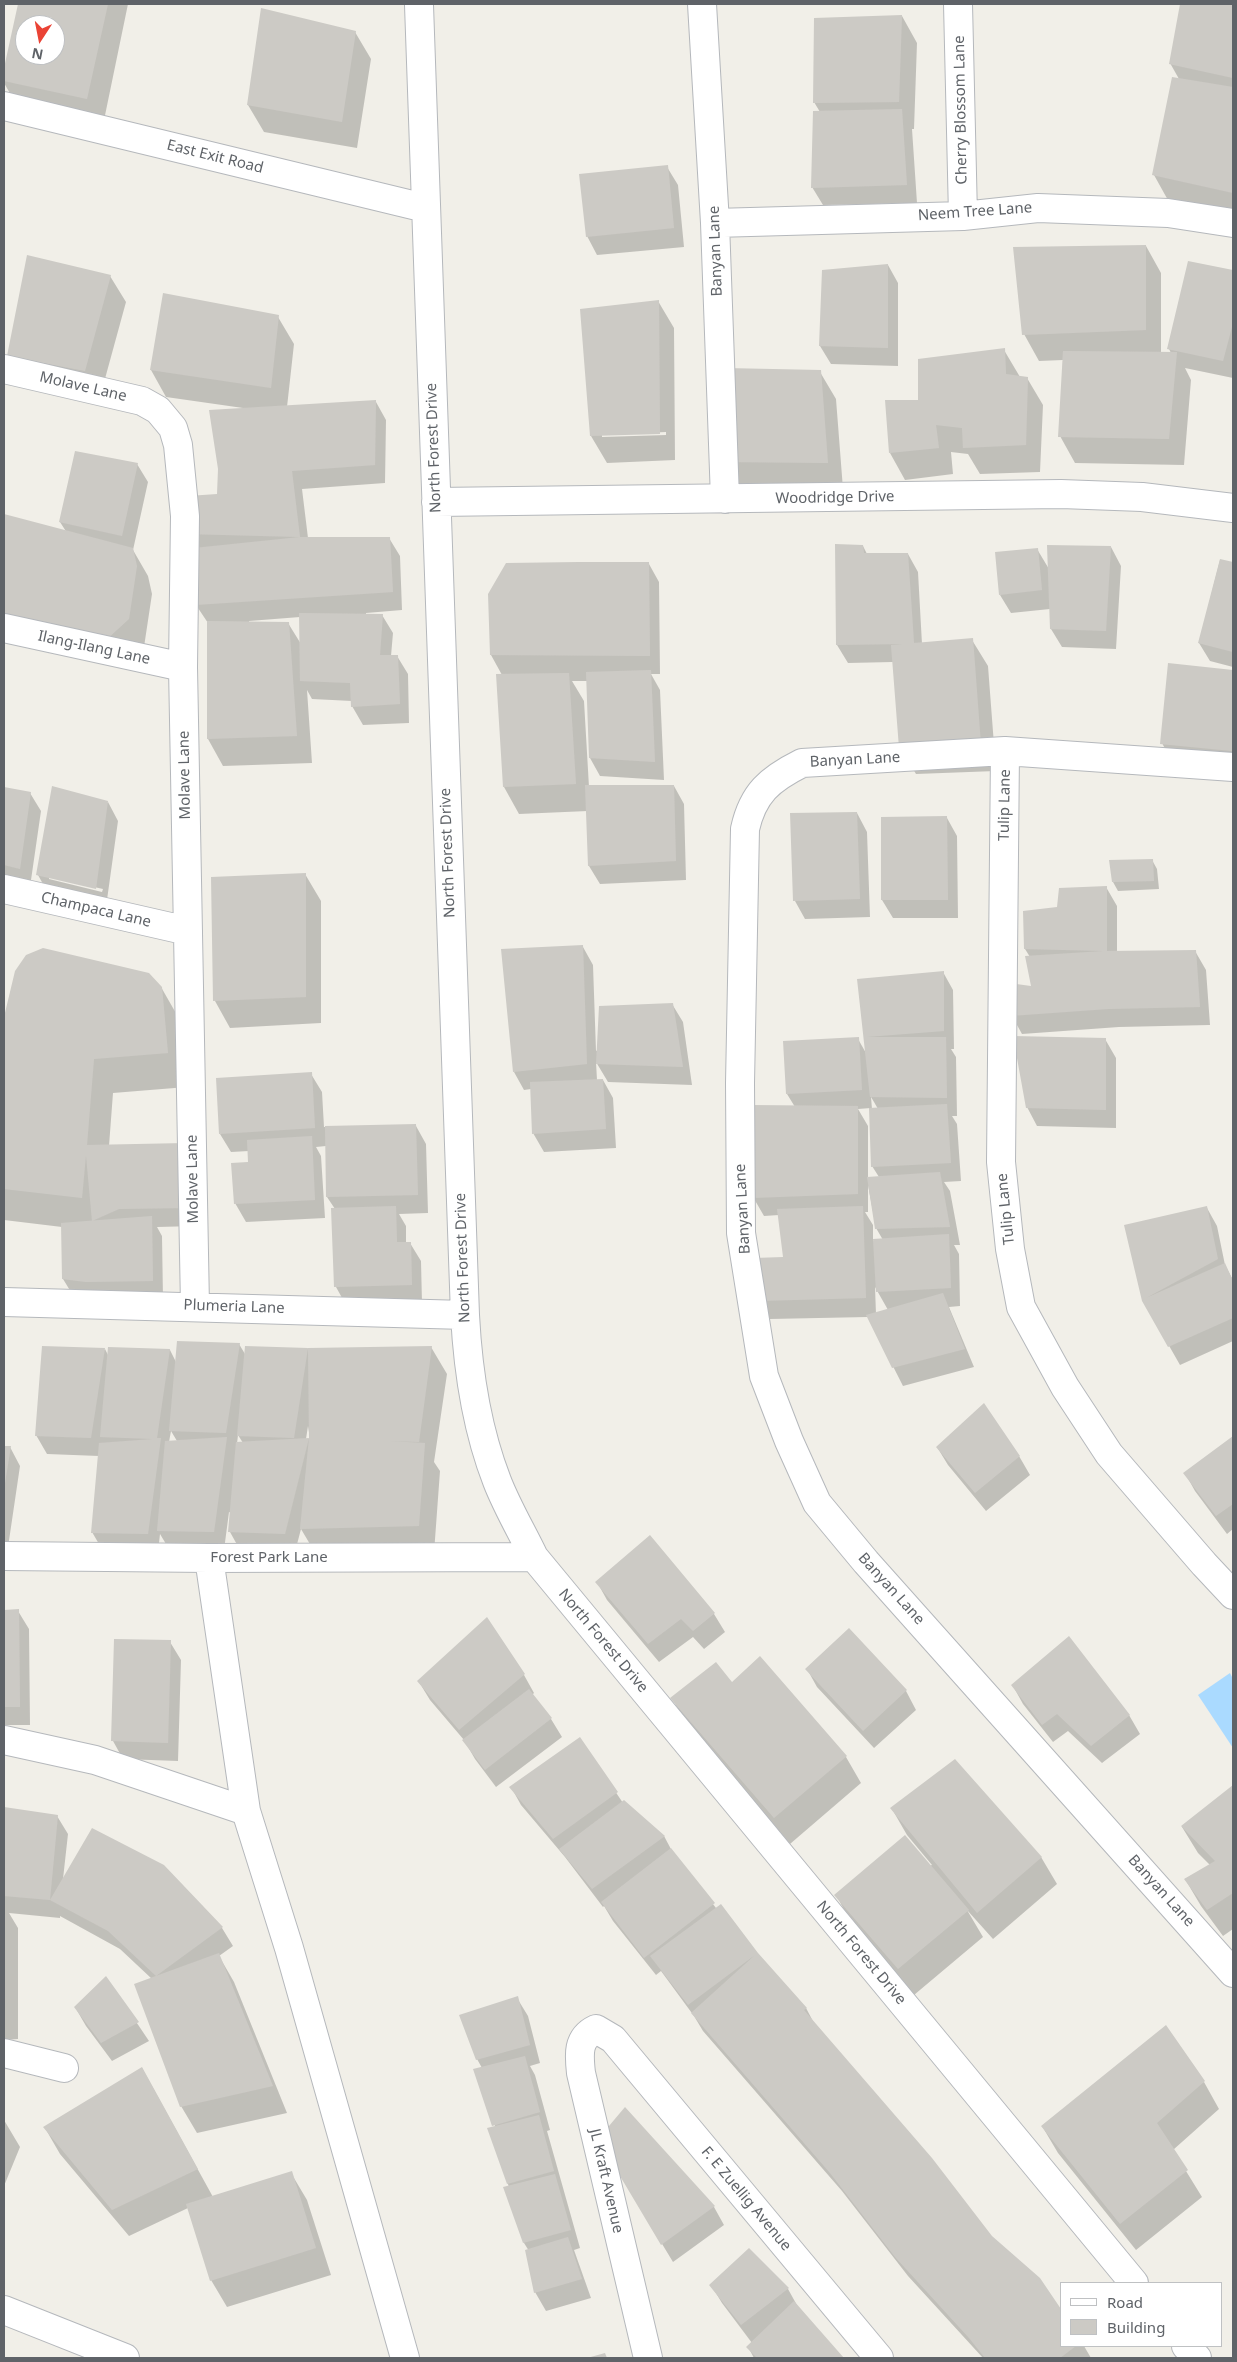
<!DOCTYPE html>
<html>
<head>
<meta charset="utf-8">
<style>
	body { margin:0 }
	#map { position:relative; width:1237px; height:2362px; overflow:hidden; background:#f1efe8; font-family:"Noto Sans",sans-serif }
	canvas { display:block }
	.frame { position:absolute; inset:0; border:5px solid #5f6368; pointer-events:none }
	.legend { position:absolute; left:1060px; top:2282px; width:162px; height:65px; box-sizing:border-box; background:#fff; border:1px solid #bfc1c3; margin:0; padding:6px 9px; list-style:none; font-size:15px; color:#5f6368 }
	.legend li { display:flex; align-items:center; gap:10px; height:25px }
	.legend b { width:25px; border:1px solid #bfc1c3 }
	.north { position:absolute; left:15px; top:15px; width:50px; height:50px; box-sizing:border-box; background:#fff; border:1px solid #bfc1c3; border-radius:50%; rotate:191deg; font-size:14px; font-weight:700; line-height:20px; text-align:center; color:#5f6368 }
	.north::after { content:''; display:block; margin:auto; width:18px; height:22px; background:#ea4335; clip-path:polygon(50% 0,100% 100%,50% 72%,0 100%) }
</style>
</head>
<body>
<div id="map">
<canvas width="1237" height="2362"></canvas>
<div class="frame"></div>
<ul class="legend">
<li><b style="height:6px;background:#fff"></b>Road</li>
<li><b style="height:14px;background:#cccac5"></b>Building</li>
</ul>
<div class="north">N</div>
</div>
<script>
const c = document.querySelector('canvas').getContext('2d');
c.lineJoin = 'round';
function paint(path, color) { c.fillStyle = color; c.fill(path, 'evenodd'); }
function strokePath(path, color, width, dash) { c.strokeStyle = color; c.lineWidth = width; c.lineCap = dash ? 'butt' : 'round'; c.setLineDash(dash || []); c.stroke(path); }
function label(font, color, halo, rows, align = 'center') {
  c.font = font + ' "Noto Sans",sans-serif'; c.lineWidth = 4.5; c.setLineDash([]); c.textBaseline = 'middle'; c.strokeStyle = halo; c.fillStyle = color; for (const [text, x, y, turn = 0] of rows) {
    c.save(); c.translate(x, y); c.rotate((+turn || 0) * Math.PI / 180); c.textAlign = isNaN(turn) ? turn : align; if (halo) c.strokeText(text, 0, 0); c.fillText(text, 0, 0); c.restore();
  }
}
const water = new Path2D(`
	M1230,1673L1233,1679V1748L1198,1695Z`);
const shadow = new Path2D(`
	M20,4H128L103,125L18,107L4,83V74ZM25,25H55V55H25Z
	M1182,4H1233V216L1169,202L1154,175L1179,79L1170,63Z
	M902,16L917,43L914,129H912L917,203L823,205L812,187L820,112L814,102Z
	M355,32L371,59L357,148L264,132L248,105Z
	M667,167L678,185L684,247L597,255L587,236Z
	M1146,246L1161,273V353H1171L1169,349L1189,263L1233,271V378L1185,368L1191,380L1184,465L1075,463L1060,436L1063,360L1039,361L1024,334Z
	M888,265L898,283V366L831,364L820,346Z
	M110,276L126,302L100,397L9,355Z
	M658,301L674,328L675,460L607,463L591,436L581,310ZM666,432V435L602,437V435Z
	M278,317L294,344L287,407L376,402L386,420L385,483L302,489L308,538H389L400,556L402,610L366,613V615H382L393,633L391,656H397L408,674L409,723L363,725L352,706V701L312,699L307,690L312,763L223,766L208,739V623L196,605L187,534L218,495L243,408L166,397L151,370ZM300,617L301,644L288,623H249V621Z
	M1004,350L1020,377L1027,378L1043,405L1040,472L980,474L968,454L951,452L953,474L905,480L890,453L920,401Z
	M820,372L836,399L843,489L740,488L725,461Z
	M137,464L148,482L133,550L148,576L152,594L144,647L4,633V515L67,533L60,522Z
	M836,545L863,546L867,554H908L918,572L922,644L972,640L988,666L996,771L916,774L900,747L893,662L848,663L837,645Z
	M1111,547L1121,566L1116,649L1062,647L1051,629L1050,609L1011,613L1000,595L1037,549L1049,569Z
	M1220,560L1233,564V667L1210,661L1199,643Z
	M649,564L659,582L660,674H651L660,690L664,780L600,776L590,758L587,681H572L584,701L589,787L674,786L684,804L686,880L600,884L589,866L588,811L519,814L504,787L502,675L491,655Z
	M1169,665L1233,672V768L1172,762L1162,743Z
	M4,788L30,793L41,811L30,887L4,880Z
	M108,802L118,821L106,907L48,893L38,875ZM49,877L103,889L102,892L49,879Z
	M857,813L867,832L870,917L805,919L795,901L792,815Z
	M947,818L957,836L958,918H893L882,900Z
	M1152,860L1157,869L1159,889L1118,891L1113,882Z
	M305,874L321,901V1023L230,1028L215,1001L212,878Z
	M1106,887L1117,906V952L1195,951L1206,970L1210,1025L1119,1027L1022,1034L1012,1016L1032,988L1030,957L1025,949L1058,908Z
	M583,947L593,965L596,1051L672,1004L683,1022L692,1085L608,1082L596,1062L597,1080H603L613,1098L616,1148L544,1152L533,1133L531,1089L524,1090L514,1072Z
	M16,972L161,987L181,1022L187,1087L113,1093L109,1146L184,1145L196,1226L157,1227L162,1236L163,1299L74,1297L63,1279L62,1227L4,1220V1022Z
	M943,972L953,990L954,1049H951L956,1057L957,1116H952L957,1124L961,1181L944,1182L950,1191L960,1245H954L959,1254L960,1306L949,1307L974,1367L903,1386L868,1317L770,1319L759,1300L785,1258L779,1215L764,1216L753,1197L795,1107L787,1094L858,1039L866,1053L858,980ZM871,1097L874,1102L878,1109H872ZM871,1108L872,1166L879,1177L868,1178V1126L858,1109ZM868,1185L876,1228L883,1240L873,1241V1225L865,1212H868ZM875,1287L888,1310L876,1314Z
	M1105,1039L1116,1058V1128L1037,1126L1027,1107Z
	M311,1074L322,1092L324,1127L416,1126L426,1144L428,1213L399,1214L406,1226V1243H410L421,1261L422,1303L346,1305L336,1287L333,1209H335L327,1197L326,1146L316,1147L321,1156L325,1218L246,1222L235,1203L249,1163V1151L231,1152L220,1134Z
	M1207,1208L1217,1226L1225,1265L1233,1280V1341L1180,1365L1143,1300Z
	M239,1344L245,1354L308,1349L431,1347L447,1374L434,1462L440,1471L434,1553L317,1556L301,1529L295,1552L240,1550L230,1532L231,1513L229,1512L224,1550L169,1549L160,1534L158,1552L103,1551L92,1532L99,1456L47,1454L36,1435L105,1349L108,1355L170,1350L176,1362ZM308,1426L310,1439H306ZM171,1431L177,1441L169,1442ZM238,1435L243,1443L237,1444Z
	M1233,1438V1529L1227,1534L1195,1491L1185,1473Z
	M4,1447H10L20,1466L7,1554L4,1553Z
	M937,1447L1019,1456L1030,1475L986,1511L948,1465Z
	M650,1536L714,1614L725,1632L704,1649L693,1637L659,1662L607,1600L597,1582Z
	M4,1611H18L29,1629L30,1725H4Z
	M849,1630L906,1691L916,1710L874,1748L817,1687L807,1669Z
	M170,1642L181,1660L178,1761L123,1759L113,1741Z
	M524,1675L534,1693L532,1695L551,1719L562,1737L496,1787L475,1759L464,1740L430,1700L419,1682Z
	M732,1684L846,1757L861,1783L790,1844L687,1725L672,1698Z
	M1013,1686L1129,1715L1140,1734L1102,1763L1068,1731L1053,1742L1023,1704Z
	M580,1739L623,1803L664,1836L672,1851L716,1908L806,2008L815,2025L1061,2346H1084L1091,2358H983L908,2276L842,2191L703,2031L694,2016L661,1971L656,1975L613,1921L604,1906L603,1907L565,1857L521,1805L511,1787Z
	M1233,1787V1929L1223,1936L1201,1906L1185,1879L1210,1865L1198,1853L1182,1827Z
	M4,1808L57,1816L68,1834L63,1879L164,1866L222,1928L233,1946L219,1956L234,1982L287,2113L197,2133L181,2106L152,1979L120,1949L60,1916V1918L9,1913L18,1928V2039L4,2040Z
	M892,1809L1041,1857L1057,1884L993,1939L967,1910L983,1937L914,1995L851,1922L836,1895L932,1865L907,1835Z
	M106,1977L149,2041L112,2061L86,2026L75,2007Z
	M517,1998L528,2016L540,2063L530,2066L535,2075L550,2130L547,2131L580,2248L574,2250L591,2298L546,2311L535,2292L529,2251L524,2243L508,2184L482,2068L477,2059Z
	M142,2068L213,2197L291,2173L307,2200L331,2275L227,2307L211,2280L188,2208L129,2236L60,2154L45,2128Z
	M1204,2082L1219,2109L1173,2150L1202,2197L1136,2250L1058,2153L1042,2126Z
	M625,2109L714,2207L724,2225L673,2262L610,2158Z
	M4,2120L20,2147L4,2186Z
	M711,2285L788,2289L798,2307L843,2358H754L748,2347L752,2343L722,2303Z`);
const building = new Path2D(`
	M18,4H108L87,99L4,81V68ZM25,25H55V55H25Z
	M1180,4H1233V78L1169,64Z
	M261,8L356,31L342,122L247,105Z
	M902,15L899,102L813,103L814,18Z
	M1172,77L1233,87V193L1152,175Z
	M902,109L907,185L811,188L813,111Z
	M668,165L674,228L586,237L579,174Z
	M1146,245V330L1022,335L1013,247Z
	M27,255L111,275L85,371L7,356Z
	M1188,261L1233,270V323L1223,361L1167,349Z
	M888,264V348L819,346L822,270Z
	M163,293L279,315L271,388L150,370Z
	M659,300L660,434L590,436L580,309Z
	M1005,348L1006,374L1028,377L1026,445L963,448L962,428L936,425L939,448L889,453L885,400H918V359Z
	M1063,351L1177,352L1169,439L1058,437Z
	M725,368L821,370L828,463L723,462Z
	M376,400L375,465L292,471L300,537L186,534L188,496L217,494L218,469L209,410Z
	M75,451L138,463L122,536L59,522Z
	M4,514L133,548L137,566L129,619L106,640L4,617Z
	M300,537H390L393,592L195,605L194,548Z
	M835,544L863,545L864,553H908L914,643L973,638L981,745L899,748L891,645L903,644L836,645Z
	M1047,545L1111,546L1106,631L1050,629Z
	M1038,548L1042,590L999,595L995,552Z
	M1220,559L1233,562V652L1198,643Z
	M579,562H649L650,656L490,655L488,594L506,563Z
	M299,613L383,614L380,655H398L400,704L351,707L350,683L300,681Z
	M207,621L289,622L297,736L207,739Z
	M1168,663L1233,670L1232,751L1160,744Z
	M651,670L655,762L589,758L586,672Z
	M569,673L576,784L503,787L496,674Z
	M585,785H674L676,861L588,866Z
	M52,786L108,801L96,889L36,875Z
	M4,787L31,792L20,869L4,865Z
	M857,812L860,899L793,901L790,813Z
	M947,816L948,900H881V817Z
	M1153,859L1154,881L1112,882L1109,860Z
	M306,873V997L213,1001L211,877Z
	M1107,886V951L1196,950L1200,1007L1108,1009L1010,1016L1009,983L1031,986L1025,956L1104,951L1024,949L1023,911L1057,907L1059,888Z
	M583,945L587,1064L513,1072L501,949Z
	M43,948L149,973L162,987L168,1053L94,1059L87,1145L185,1143L186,1208L119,1209L92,1221L86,1155L82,1198L4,1189V1017L15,971L26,955Z
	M944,971V1031L866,1037H946L947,1098L870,1097L857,979Z
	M673,1003L683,1067L596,1064L599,1006Z
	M1013,1036L1106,1038V1110L1026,1108Z
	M859,1037L862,1090L786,1094L783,1041Z
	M312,1072L315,1128L219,1134L216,1078Z
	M603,1079L606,1129L532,1134L530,1082Z
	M947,1104L951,1163L871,1167L869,1108Z
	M752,1105L858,1106V1194L752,1198Z
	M416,1124L418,1195L326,1197L325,1126Z
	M312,1136L315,1200L234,1204L231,1163L248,1162L247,1140Z
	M940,1172L950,1227L875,1229L867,1177Z
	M396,1206L397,1242H411L412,1285L334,1287L331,1208Z
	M863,1206L866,1298L758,1301L754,1258L783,1257L777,1209Z
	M1207,1206L1218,1259L1146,1298L1225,1263L1233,1281V1318L1168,1347L1142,1301L1124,1225Z
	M152,1216L153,1281L86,1282L62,1279L61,1223Z
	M949,1234L951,1288L876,1292L873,1239Z
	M943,1293L965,1349L892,1368L866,1315Z
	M177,1341L240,1343L226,1433L169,1431Z
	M42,1346L105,1348L91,1438L35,1436Z
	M245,1346L308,1348L294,1438L237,1436Z
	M432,1346L419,1442L388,1441L425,1443L419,1526L300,1529L309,1438L285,1534L228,1532L236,1442L309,1438L308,1348Z
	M108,1347L170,1349L157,1438H161L148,1534L91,1533L99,1443L153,1439L100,1437Z
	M984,1403L1020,1456L975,1493L936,1447Z
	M1233,1436V1504L1216,1516L1183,1473Z
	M227,1437L214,1532L157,1531L165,1441Z
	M4,1446H11L5,1483H4Z
	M650,1535L715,1613L693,1631L681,1619L648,1644L595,1582Z
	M19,1609L20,1707H4V1610Z
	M487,1617L525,1674L459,1730L417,1681Z
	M849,1628L907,1690L863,1731L805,1669Z
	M1069,1636L1130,1715L1091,1746L1057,1714L1042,1725L1011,1685Z
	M114,1639L171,1640L168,1743L111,1741Z
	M760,1656L847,1756L774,1818L670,1698L716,1662L732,1682Z
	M529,1689L552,1718L485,1770L462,1740Z
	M580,1737L618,1792L553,1839L509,1787Z
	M955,1759L1042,1857L977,1913L890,1808Z
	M1233,1785V1893L1207,1910L1184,1879L1215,1861L1181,1826Z
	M624,1800L665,1836L592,1889L559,1849Z
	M4,1807L58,1815L50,1900L4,1896Z
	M92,1828L164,1865L223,1927L156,1976L108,1931L50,1900Z
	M905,1835L969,1910L898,1969L834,1895Z
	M671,1848L715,1903L644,1958L601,1902Z
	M721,1904L758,1953L807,2008L804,2010L932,2158L992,2236L1040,2278L1061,2309V2346H1076L1060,2358H985L969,2338L895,2257L830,2173L691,2013L755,1955L688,2005L650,1956Z
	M219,1953L273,2086L180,2107L134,1984Z
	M106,1976L139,2022L101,2043L74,2007Z
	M518,1996L530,2045L476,2060L459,2015Z
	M1166,2025L1205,2081L1157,2123L1188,2170L1120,2224L1041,2126Z
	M525,2056L540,2112L492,2126L473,2069Z
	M142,2067L198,2169L112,2210L43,2127Z
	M625,2107L715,2206L661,2245L598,2139Z
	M539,2115L554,2171L507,2184L487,2128Z
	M292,2171L316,2248L210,2281L186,2204Z
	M555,2174L571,2230L523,2243L503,2187Z
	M568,2237L582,2279L534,2293L525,2250Z
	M749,2248L789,2288L741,2325L709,2285Z
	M794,2301L844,2358H757L746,2347Z
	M605,2353L607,2358H587Z`);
const minor = new Path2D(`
	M702,4L715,223L725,499
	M958,4L963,216
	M419,5L465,1315C468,1372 476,1427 497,1481C507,1507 522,1532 534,1557L1134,2283
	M4,106L425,208
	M715,223L963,216L1038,208L1168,213L1233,223
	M4,369L142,401L158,410L173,428L178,445L185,516L183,667L195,1306
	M436,502L1061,494L1142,497L1233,508
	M4,628L183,667
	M1005,751L1001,1162L1010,1249L1021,1307L1065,1387L1109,1454L1204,1564L1233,1595
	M1233,767L1005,751L802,763C770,779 753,793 745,829L740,1083L741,1233L764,1376L789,1441L817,1503L866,1562L1233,1973
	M4,889L188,931
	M4,1302L465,1315
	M4,1556L209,1558L534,1557
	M209,1558L246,1811L289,1948L405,2358
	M4,1740L95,1760L246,1811
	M4,2053L64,2068
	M4,2310L125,2358
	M1186,2346L1197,2358
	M648,2358L581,2073C579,2055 577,2038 596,2029L613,2039L879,2358`);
const streetNames = [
	["Cherry Blossom Lane",961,110,-91],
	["East Exit Road",215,157,14],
	["Neem Tree Lane",975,212,-4],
	["Banyan Lane",716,251,-92],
	["Molave Lane",83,387,13],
	["North Forest Drive",434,448,-92],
	["Woodridge Drive",835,498,-1],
	["Ilang-Ilang Lane",94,648,12],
	["Banyan Lane",855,760,-3],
	["Molave Lane",185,775,-91],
	["Tulip Lane",1005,805,-89],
	["North Forest Drive",448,853,-92],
	["Champaca Lane",96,910,13],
	["Molave Lane",193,1179,-91],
	["Banyan Lane",743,1209,-93],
	["Tulip Lane",1006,1209,-96],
	["North Forest Drive",463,1258,-92],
	["Plumeria Lane",234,1307,2],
	["Forest Park Lane",269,1558],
	["Banyan Lane",891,1589,48],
	["North Forest Drive",603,1641,50],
	["Banyan Lane",1161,1891,48],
	["North Forest Drive",861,1953,50],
	["JL Kraft Avenue",606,2181,77],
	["F. E Zuellig Avenue",746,2199,50]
];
paint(water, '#aadaff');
paint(shadow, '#0003');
paint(building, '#cccac5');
strokePath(minor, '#b5b8bc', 30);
strokePath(minor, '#fff', 28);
label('15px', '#5f6368', '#fff', streetNames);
</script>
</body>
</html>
